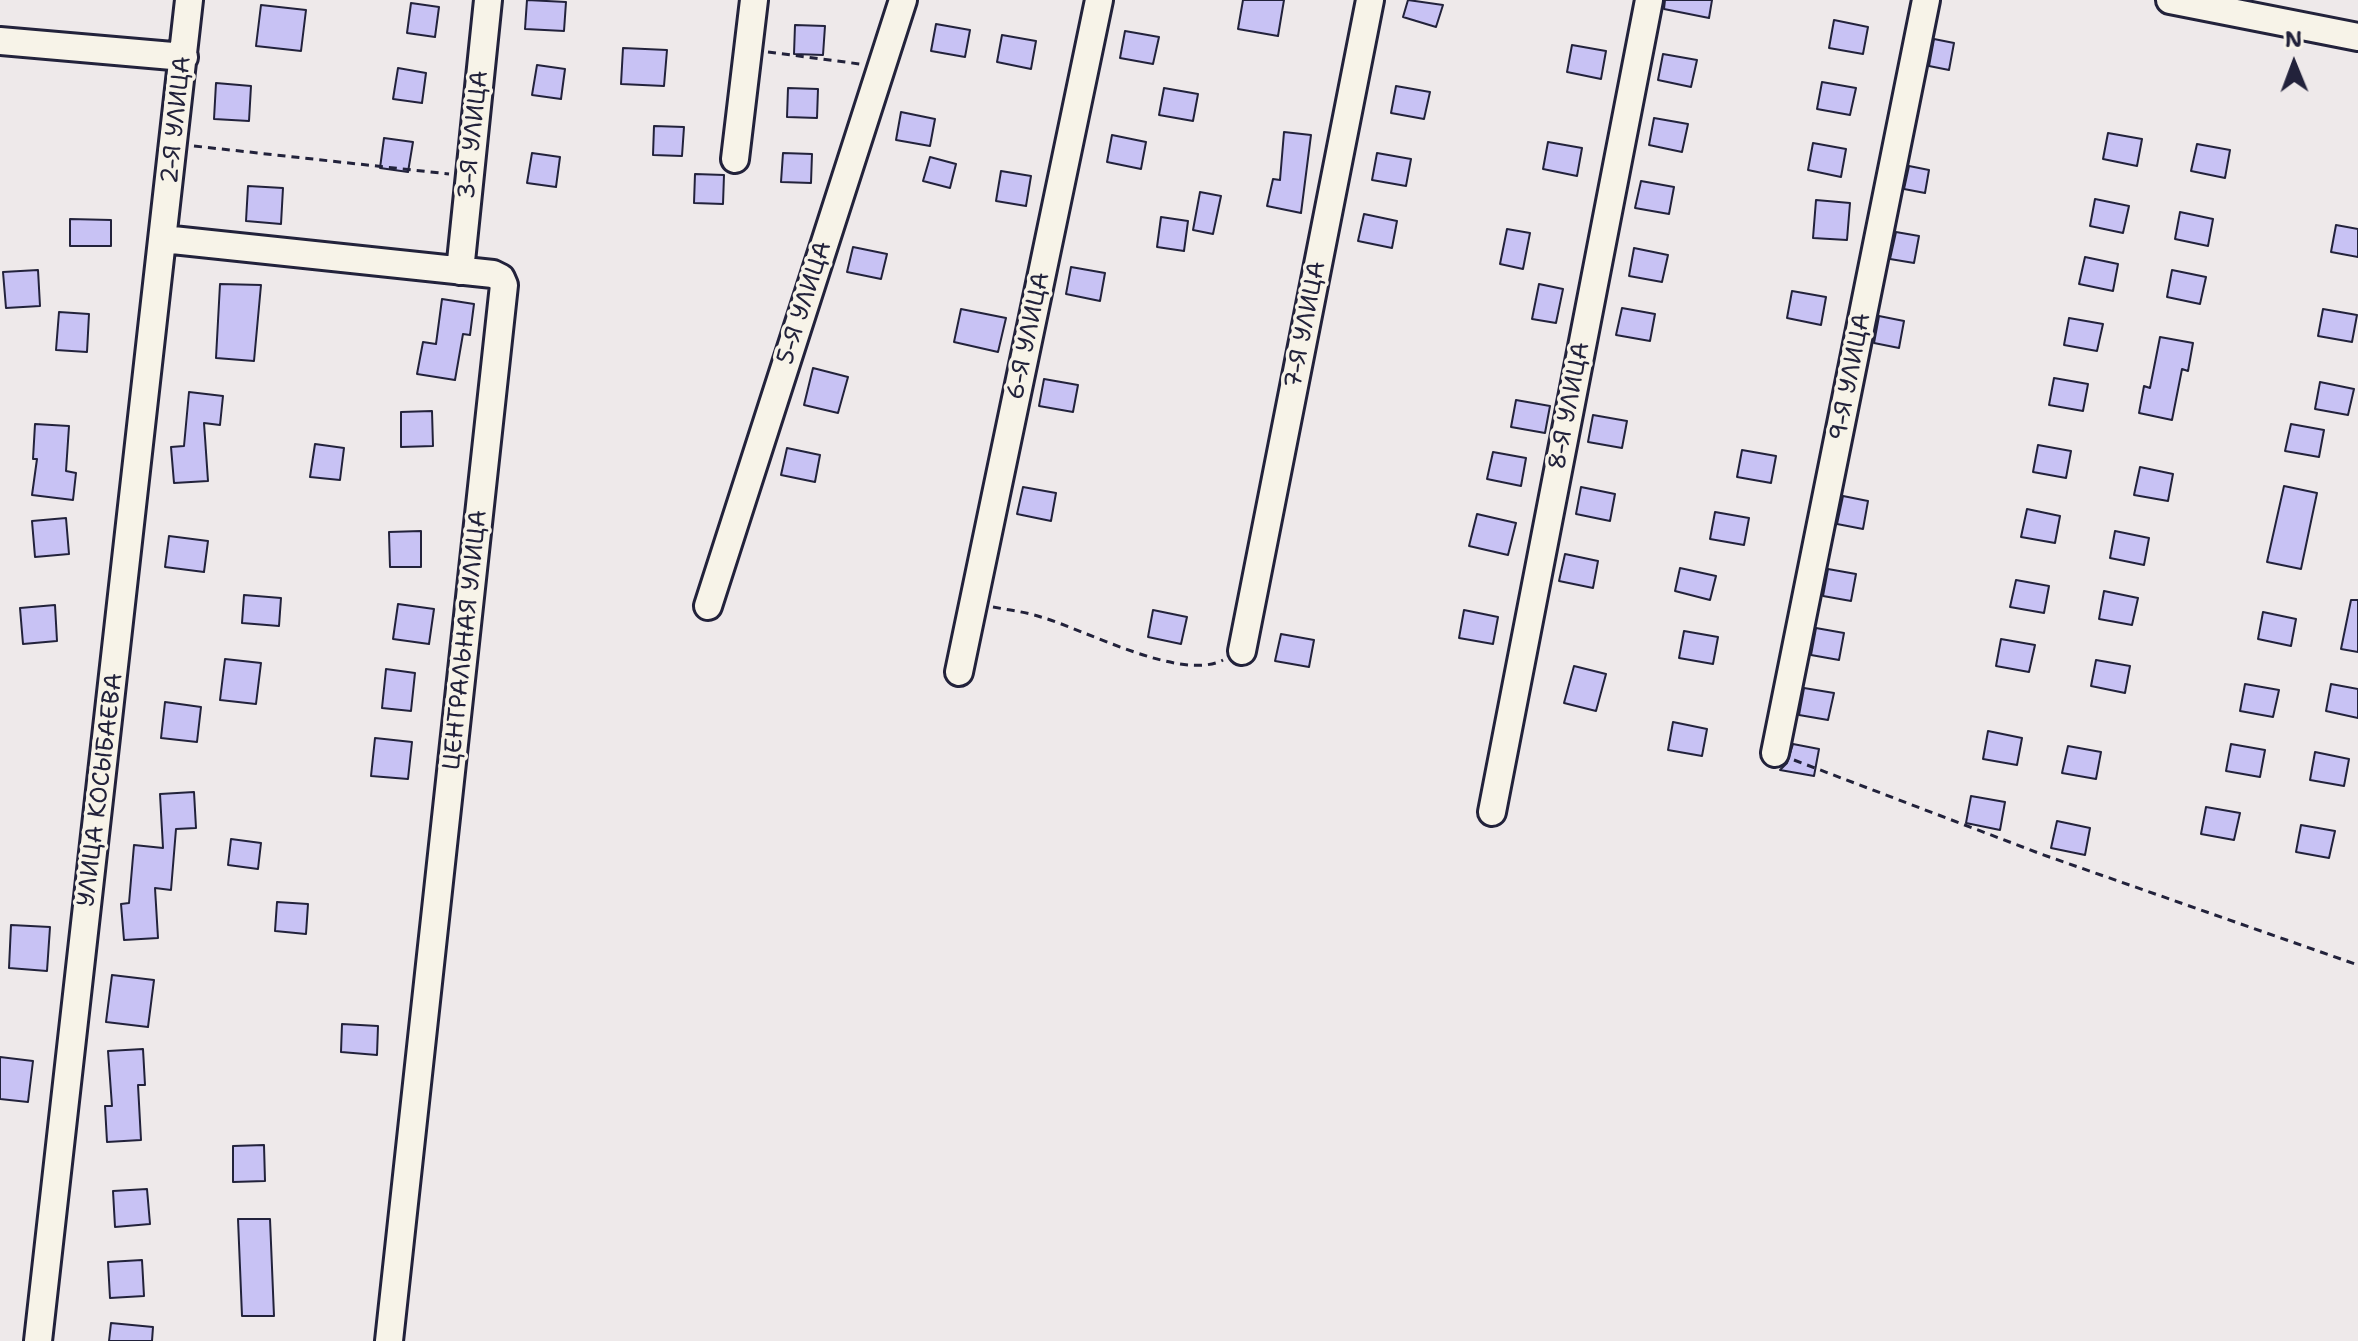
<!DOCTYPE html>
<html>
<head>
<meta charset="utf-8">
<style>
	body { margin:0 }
	#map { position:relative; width:2358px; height:1341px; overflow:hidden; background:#eee9ea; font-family:"Shantell Sans",sans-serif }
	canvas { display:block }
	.north { position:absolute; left:2254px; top:24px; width:80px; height:80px; -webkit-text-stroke:6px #f7f3e8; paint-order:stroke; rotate:359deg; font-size:22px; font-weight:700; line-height:32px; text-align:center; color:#22223b }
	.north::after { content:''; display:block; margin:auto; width:28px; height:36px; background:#22223b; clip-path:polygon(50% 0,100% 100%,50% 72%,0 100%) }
</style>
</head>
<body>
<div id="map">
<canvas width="2358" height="1341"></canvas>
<div class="north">N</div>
</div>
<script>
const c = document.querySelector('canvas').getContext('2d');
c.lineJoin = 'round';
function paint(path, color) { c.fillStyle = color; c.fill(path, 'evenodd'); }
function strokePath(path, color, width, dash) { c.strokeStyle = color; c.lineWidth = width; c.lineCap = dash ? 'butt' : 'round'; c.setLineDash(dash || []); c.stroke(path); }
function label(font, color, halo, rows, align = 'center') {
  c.font = font + ' "Shantell Sans",sans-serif'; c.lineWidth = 7; c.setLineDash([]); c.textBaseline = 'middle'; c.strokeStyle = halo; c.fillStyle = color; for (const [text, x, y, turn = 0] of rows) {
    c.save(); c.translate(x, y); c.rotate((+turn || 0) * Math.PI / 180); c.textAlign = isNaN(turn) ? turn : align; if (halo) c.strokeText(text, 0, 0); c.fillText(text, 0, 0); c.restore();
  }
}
const building = new Path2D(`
	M527,0L566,2L564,31L525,29Z
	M1243,0H1284L1278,36L1238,29Z
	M1408,0L1443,5L1436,27L1403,17Z
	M1665,0H1712L1709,18L1664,9Z
	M411,3L439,7L435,37L407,33Z
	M261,5L306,10L301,51L256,46Z
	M1834,20L1868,27L1863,54L1829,48Z
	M936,24L970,30L965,57L931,51Z
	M795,25L825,26L823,55L794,54Z
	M1125,31L1159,37L1153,64L1120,58Z
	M1002,35L1036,41L1031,69L997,62Z
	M1934,39L1954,43L1949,70L1929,66Z
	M1572,45L1606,51L1601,79L1567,72Z
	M623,48L667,50L664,86L621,84Z
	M1663,54L1697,60L1691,87L1658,80Z
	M537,65L565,69L561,99L532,95Z
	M398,68L426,73L422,103L393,99Z
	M1822,82L1856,88L1850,115L1817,109Z
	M216,83L251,86L249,121L214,119Z
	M1396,86L1430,92L1424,119L1391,113Z
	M788,88L818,89L817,118L787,117Z
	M1164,88L1198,94L1193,121L1159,115Z
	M901,112L935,119L930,146L896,140Z
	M1654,118L1688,124L1682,152L1649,145Z
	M654,126L684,127L682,156L653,155Z
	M1284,132L1311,135L1301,213L1267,206L1273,179L1280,180Z
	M2108,133L2142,139L2137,166L2103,159Z
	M1112,135L1146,142L1141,169L1107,162Z
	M384,138L413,142L408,172L380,168Z
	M1548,142L1582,148L1577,176L1543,169Z
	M1813,143L1846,149L1841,177L1808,170Z
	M2197,144L2230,150L2225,178L2191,171Z
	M532,153L560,157L556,187L527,183Z
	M783,153L812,154L811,183L781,182Z
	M1377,153L1411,159L1406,186L1372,180Z
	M930,157L956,164L950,188L923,181Z
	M1909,166L1929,170L1925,193L1904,189Z
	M1001,171L1031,176L1026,206L996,201Z
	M695,174L724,175L723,204L694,203Z
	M1641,181L1674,187L1669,214L1635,208Z
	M248,186L283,188L281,224L246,221Z
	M1200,192L1221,196L1213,234L1193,230Z
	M2095,199L2129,206L2123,233L2090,226Z
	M1816,200L1850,203L1847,240L1813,238Z
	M2180,212L2213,219L2208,246L2175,239Z
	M1364,214L1397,221L1392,248L1358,241Z
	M1161,217L1188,221L1184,251L1157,247Z
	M70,219L111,220V246H70Z
	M2336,225L2358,229V257L2331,252Z
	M1507,229L1530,233L1523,269L1500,264Z
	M1896,232L1919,236L1914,263L1890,259Z
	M853,247L887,254L881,279L847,272Z
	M1634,248L1668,255L1662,282L1629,276Z
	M2085,257L2118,264L2113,291L2079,284Z
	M1071,267L1105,273L1100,301L1066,294Z
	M38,270L40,306L6,308L3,272Z
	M2172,270L2206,277L2200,304L2167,297Z
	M220,284L261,285L254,361L216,358Z
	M1539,284L1563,289L1556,323L1532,319Z
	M1792,291L1826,297L1821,325L1787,318Z
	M442,299L474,304L470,335L463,334L455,380L417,374L423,342L436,344Z
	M1622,308L1655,314L1650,341L1616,335Z
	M961,309L1006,318L998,352L954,342Z
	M2323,309L2357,315L2352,342L2318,336Z
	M59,312L89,314L87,352L56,350Z
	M1879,316L1904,321L1899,348L1874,343Z
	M2069,318L2103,324L2097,351L2064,345Z
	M2160,337L2193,343L2188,371L2182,369L2172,420L2139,413L2144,386L2150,388Z
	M813,368L848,377L838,413L804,405Z
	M2054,378L2088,384L2083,411L2049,405Z
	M1044,379L1078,385L1073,412L1039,406Z
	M2320,382L2354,389L2348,415L2315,409Z
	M189,392L223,396L220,425L204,423L208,481L174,483L171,447L184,446Z
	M1516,400L1550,406L1545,433L1511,427Z
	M432,411L433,446L401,447V412Z
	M1593,415L1627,421L1622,448L1588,442Z
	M35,424L69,426L66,471L76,473L73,500L32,495L37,459H33Z
	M2291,424L2324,430L2319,457L2285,451Z
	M315,444L344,448L340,480L310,477Z
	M2038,445L2071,451L2066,478L2033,472Z
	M787,448L820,455L815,482L781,475Z
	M1742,450L1776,456L1771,483L1737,477Z
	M1493,452L1526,458L1521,486L1487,479Z
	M2140,467L2173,474L2168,501L2134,495Z
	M2284,486L2317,493L2301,569L2267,562Z
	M1023,487L1056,493L1051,521L1017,514Z
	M1581,487L1615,494L1610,521L1576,514Z
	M1843,496L1868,501L1863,529L1837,524Z
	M2027,509L2060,516L2055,543L2021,537Z
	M1715,512L1749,518L1744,545L1710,539Z
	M1477,514L1516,523L1508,555L1469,546Z
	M66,518L69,554L35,557L32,521Z
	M421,531V567H390L389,532Z
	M2115,531L2149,538L2144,565L2110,558Z
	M169,536L208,541L204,572L165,567Z
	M1565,554L1598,561L1593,588L1559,581Z
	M1680,568L1716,576L1710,600L1675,591Z
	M1828,569L1856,574L1851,601L1823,596Z
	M2016,580L2049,586L2044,613L2010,607Z
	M2104,591L2138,598L2132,625L2099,619Z
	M244,595L281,598L279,626L242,623Z
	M2351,600H2358V652L2341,649Z
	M398,604L434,609L429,644L393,639Z
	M55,605L57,641L23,644L20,608Z
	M1153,610L1187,617L1181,644L1148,637Z
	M1464,610L1498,617L1493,644L1459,638Z
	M2263,612L2296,619L2291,646L2258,639Z
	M1816,628L1844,633L1839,660L1811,655Z
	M1684,631L1718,637L1713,664L1679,658Z
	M1281,634L1314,640L1309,667L1275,661Z
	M2001,639L2035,645L2029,672L1996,666Z
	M225,659L261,663L256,704L220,700Z
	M2096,660L2130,666L2125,693L2091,686Z
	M1574,666L1606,674L1596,711L1564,703Z
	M386,669L415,673L411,711L382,708Z
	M2245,684L2279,690L2273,717L2240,711Z
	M2331,684L2358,689V718L2326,711Z
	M1804,688L1834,693L1828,720L1799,715Z
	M165,702L201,707L197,742L161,738Z
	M1673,722L1707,729L1702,756L1668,750Z
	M1988,731L2022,738L2017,765L1983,759Z
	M375,738L412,742L408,779L371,776Z
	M1793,744L1819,749L1814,776L1780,770L1787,763Z
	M2231,744L2265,750L2260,777L2226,771Z
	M2068,746L2101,752L2096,779L2062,773Z
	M2315,752L2349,759L2344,786L2310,780Z
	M194,792L196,828L176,829L171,890L155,888L158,938L124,940L121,904L129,903L134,845L163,848L160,794Z
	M1971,796L2005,802L2000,830L1966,823Z
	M2206,807L2240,813L2234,840L2201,834Z
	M2057,821L2090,828L2085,855L2051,848Z
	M2301,825L2335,831L2329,858L2296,852Z
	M231,839L261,843L258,869L228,865Z
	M277,902L308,904L306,934L275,931Z
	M11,925L50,927L47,971L9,968Z
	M112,975L154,980L148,1027L106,1022Z
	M342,1024L378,1026L377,1055L341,1052Z
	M143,1049L145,1085H138L141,1140L107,1142L105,1106H112L108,1051Z
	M0,1057L33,1061L28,1102L0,1099Z
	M264,1145L265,1181L233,1182V1146Z
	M147,1189L150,1224L115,1227L113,1191Z
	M238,1219H270L274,1316H242Z
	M142,1260L144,1296L110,1298L108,1262Z
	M111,1323L153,1327L152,1341H109Z`);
const path = new Path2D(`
	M768,52L860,64
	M194,146L449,174
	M993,607C1009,610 1026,612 1041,617C1086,630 1181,682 1223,660
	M1794,760L2041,854L2358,965`);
const minor = new Path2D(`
	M2170,0L2358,37
	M0,41L184,57
	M735,159L754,0
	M163,239L493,274L501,278L504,285L389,1341
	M460,271L488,0
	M708,606L903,0
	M1242,651L1370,0
	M959,672L1099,0
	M1775,753L1926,0
	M1492,812L1649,0
	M38,1341L189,0`);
const streetNames = [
	["2-Я УЛИЦА",177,120,-84],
	["3-Я УЛИЦА",474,135,-84],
	["5-Я УЛИЦА",805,303,-72],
	["7-Я УЛИЦА",1306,325,-79],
	["6-Я УЛИЦА",1029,336,-78],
	["9-Я УЛИЦА",1851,377,-79],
	["8-Я УЛИЦА",1570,406,-79],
	["ЦЕНТРАЛЬНАЯ УЛИЦА",466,640,-84],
	["УЛИЦА КОСЫБАЕВА",101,790,-83]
];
paint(building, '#c8c2f4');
strokePath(building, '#22223b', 2);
strokePath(minor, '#22223b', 32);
strokePath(path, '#22223b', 3, [8, 6]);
strokePath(minor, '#f7f3e8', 26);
label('24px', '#22223b', '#f7f3e8', streetNames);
</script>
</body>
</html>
